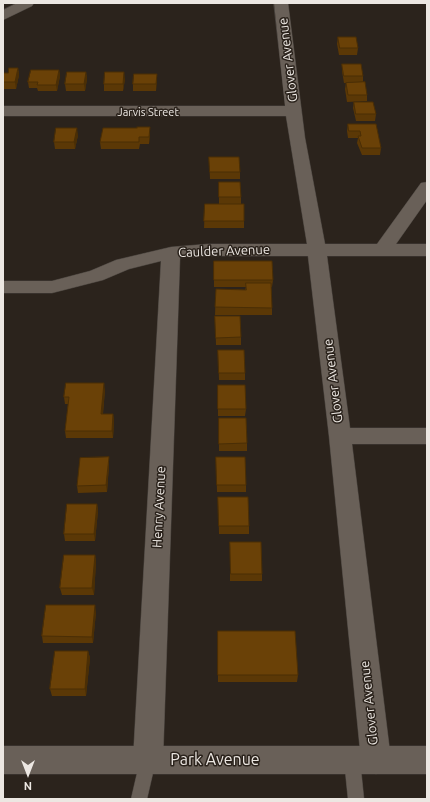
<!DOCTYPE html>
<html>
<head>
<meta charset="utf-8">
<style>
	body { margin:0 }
	#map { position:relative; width:430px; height:802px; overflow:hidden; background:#2b231c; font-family:Ubuntu,sans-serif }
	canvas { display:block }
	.frame { position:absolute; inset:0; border:4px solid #ece7e2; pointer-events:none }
	.north { position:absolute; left:8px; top:754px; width:40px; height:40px; -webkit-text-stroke:3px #2b231c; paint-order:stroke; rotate:180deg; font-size:11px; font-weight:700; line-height:16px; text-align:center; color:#ece7e2 }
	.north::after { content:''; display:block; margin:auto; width:14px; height:18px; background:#ece7e2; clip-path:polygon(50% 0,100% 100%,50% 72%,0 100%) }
</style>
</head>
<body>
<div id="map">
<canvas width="430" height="802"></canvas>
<div class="frame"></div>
<div class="north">N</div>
</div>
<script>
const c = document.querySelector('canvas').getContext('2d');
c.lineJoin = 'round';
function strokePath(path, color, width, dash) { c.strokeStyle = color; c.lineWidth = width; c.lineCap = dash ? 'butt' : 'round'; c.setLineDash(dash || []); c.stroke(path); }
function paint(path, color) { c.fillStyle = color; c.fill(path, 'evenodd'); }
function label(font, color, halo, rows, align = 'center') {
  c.font = font + ' Ubuntu,sans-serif'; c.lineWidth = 3; c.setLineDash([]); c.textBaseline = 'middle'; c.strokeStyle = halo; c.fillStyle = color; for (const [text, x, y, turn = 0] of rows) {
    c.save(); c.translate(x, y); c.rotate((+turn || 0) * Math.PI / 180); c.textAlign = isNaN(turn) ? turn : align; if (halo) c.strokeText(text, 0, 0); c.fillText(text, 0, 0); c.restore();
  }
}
const lane = new Path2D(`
	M148,752L154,755L156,760L147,799H131L140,760L142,755Z
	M352,752L358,755L360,760L364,799H348L344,760L346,755Z`);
const street = new Path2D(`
	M17,3H34L32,6L3,20V10Z
	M274,3H288L305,138L325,244H377L421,183L427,182V200L396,244H427V256H327L350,428H427V444H352L391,760L386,770L376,774L366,770L361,760L329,436L308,256H208L180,258L163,760L158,770L148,774L138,770L133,760L161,261L129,269L103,280L52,293H3V281H52L90,271L116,260L171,247L208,244H307L286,116H3V106H285Z`);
const secondary = new Path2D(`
	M3,746H427V774H3Z`);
const wall = new Path2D(`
	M338,37L358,48L357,55H339L337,44Z
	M342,64L363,76V82L367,95V101L347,102L345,89L346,83H344L342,71Z
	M18,68L19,75L16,89H3V73H8Z
	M59,70L60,76L57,91H38L37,88H29L28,82Z
	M86,72L87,79L85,91H66L65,84Z
	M157,74L156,91H133V84Z
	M125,79L123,91H104V84Z
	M354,102L376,114L375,121H356L353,108Z
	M348,124H376L381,148L380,155H362L357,143L358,138H348L347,131Z
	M137,128L150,134L149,144H140L139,149H101L100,142Z
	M78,135L75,149H55L54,142Z
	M209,157L240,172V179H210Z
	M219,182L241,197V204L244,221V228H204L205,204H219Z
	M214,261L273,280L272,287H271L272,308V315H215L216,289L245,290L246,287H214Z
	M215,316L241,337V345H216Z
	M218,350L245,373V380H219Z
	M218,385L246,409L245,416H218Z
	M105,390L103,414H113L114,421L113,438H66L65,431L68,404H65L64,397Z
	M219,418L247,443V451H219Z
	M109,457V465L107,492L78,493L77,486Z
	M216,457L246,485V492H217Z
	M218,497L249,526V534H219Z
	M97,504L98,511L95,541H65L64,534Z
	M230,549L262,574V581H230Z
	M95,555L96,562L94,595H62L60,588Z
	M96,612L93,643H43L42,636Z
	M218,631L298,675L297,682H218Z
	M88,651L90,658L86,696H52L50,689Z`);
const shadedWall = new Path2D(`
	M18,68L19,75L16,89L15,82Z
	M59,70L60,76L57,91L56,85Z
	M86,72L87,79L85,91L84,84Z
	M124,72L125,79L123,91V84Z
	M157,74V81L156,91V84Z
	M150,127V134L149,144V137Z
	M77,128L78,135L75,149L74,142Z
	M104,383L105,390L102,421L101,414Z
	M113,414L114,421L113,438L112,431Z
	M109,457V465L107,492L106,485Z
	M97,504L98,511L95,541L94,534Z
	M95,555L96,562L94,595L92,588Z
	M95,605L96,612L93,643L92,637Z
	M88,651L90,658L86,696L85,689Z`);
const building = new Path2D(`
	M338,37H356L358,48H340Z
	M342,64H361L363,76H344Z
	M9,68H18L15,82H3V73H8Z
	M31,70H59L56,85H37L38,82H28Z
	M67,72H86L84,84H65Z
	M105,72H124L123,84H104Z
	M134,74H157L156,84H133Z
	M365,82L367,95H348L346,83Z
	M354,102H373L376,114H356Z
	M348,124H376L381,148H362L358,136H361L360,131H349Z
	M137,127H150L149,137H139V142H100L103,128H137Z
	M56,128H77L74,142H54Z
	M209,157H239L240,172H210Z
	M219,182H240L241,197H219Z
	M205,204H244V221H204Z
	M214,261H272L273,280H214Z
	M246,283H271L272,308L215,307L216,289L246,290Z
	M215,316H240L241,337L216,338Z
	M218,350H244L245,373H219Z
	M66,383H104L101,414H113L112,431H65L69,397H64Z
	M218,385H245L246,409H218Z
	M219,418H246L247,443L219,444Z
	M109,457L106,485L77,486L80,458Z
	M216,457H245L246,485H217Z
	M218,497H248L249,526H219Z
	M67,504H97L94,534H64Z
	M230,542H261L262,574H231Z
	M64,555H95L92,588H60Z
	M46,605H95L92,637L42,636Z
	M218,631H295L298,675H218Z
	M55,651H88L85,689H50Z`);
const farStreetnames = [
	["Jarvis Street",148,112]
];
const streetNames = [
	["Glover Avenue",288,60,-97],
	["Caulder Avenue",224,251,-2],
	["Glover Avenue",333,381,-97],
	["Henry Avenue",159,507,-87],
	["Glover Avenue",369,703,-96]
];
const nearStreetnames = [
	["Park Avenue",215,760]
];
strokePath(lane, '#47413c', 1);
strokePath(street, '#47413c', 1);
strokePath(secondary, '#47413c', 1);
paint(lane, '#696058');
paint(street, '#696058');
paint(secondary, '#696058');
paint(wall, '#5b3806');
paint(shadedWall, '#4a2e05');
paint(building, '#6a4107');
strokePath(building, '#4a2e05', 1);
label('11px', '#ece7e2', '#2b231c', farStreetnames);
label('13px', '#ece7e2', '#2b231c', streetNames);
label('16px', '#ece7e2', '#2b231c', nearStreetnames);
</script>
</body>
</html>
